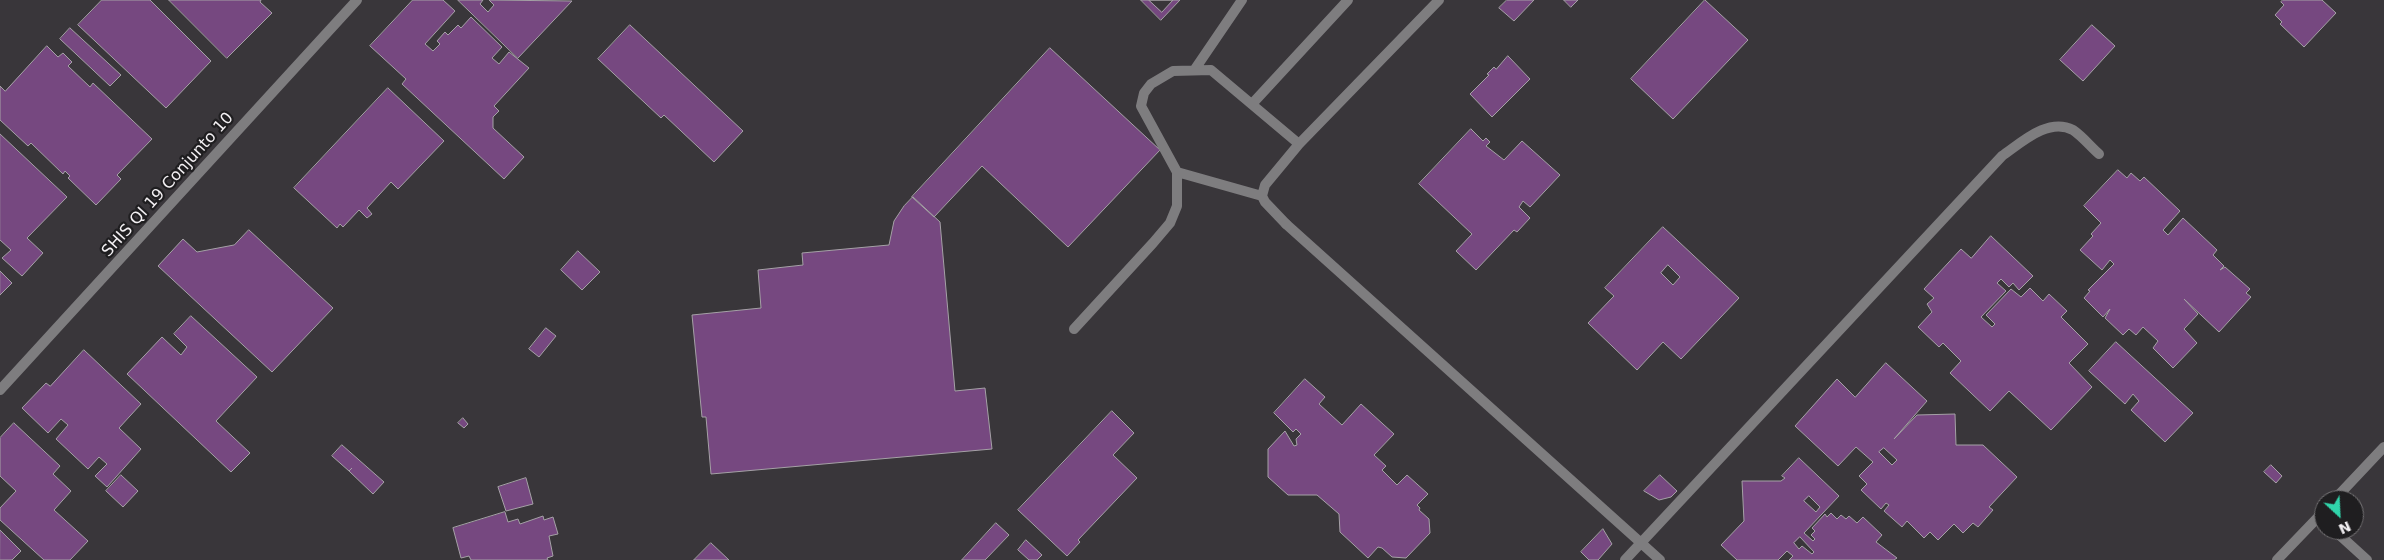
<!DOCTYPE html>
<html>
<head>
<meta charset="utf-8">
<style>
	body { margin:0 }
	#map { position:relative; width:2384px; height:560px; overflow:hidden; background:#39363a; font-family:"DejaVu Sans",sans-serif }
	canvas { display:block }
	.north { position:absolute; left:2314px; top:490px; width:50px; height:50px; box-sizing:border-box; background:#1f1e20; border:1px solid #747274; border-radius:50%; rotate:155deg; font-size:14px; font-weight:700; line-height:20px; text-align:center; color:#f3f0f3 }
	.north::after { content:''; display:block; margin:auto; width:18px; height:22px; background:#30d4aa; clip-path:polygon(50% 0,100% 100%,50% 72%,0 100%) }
</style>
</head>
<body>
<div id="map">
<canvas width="2384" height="560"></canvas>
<div class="north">N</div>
</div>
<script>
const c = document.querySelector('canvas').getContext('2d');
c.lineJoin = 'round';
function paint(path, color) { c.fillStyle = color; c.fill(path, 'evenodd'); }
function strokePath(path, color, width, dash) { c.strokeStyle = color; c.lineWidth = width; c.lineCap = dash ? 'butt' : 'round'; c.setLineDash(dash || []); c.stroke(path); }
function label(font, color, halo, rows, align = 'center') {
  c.font = font + ' "DejaVu Sans",sans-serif'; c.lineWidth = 4.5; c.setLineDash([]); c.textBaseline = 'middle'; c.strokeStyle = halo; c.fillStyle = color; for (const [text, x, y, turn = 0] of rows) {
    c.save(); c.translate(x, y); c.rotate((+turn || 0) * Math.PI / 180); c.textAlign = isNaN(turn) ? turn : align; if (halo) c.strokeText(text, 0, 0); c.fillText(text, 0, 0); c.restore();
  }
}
const building = new Path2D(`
	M102,0H150L211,61L166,108L78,25Z
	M169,0H261L260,2L272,13L227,58Z
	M413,0H443L455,11L425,44L433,51L440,44L437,41L445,32L448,35L458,25L461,28L471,17L502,47L492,58L499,64L509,52L529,68L494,106L499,111L493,117V128L524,157L504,179L402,84L406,79L370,46Z
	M458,0H483L480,4L488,12L494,5L489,0L572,1L518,58Z
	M1141,0H1180L1161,20Z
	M1149,0H1173L1162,12Z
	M1507,0H1534L1514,21L1499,8Z
	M1564,0H1578L1571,7Z
	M1705,0L1748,40L1673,119L1631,79Z
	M2283,0H2322L2336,13L2304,47L2280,24L2282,22L2275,15L2284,5L2281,2Z
	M630,25L743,131L714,162L664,115L661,118L598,59Z
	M2092,25L2115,46L2083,81L2060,60Z
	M70,28L121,75L110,86L60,39Z
	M47,46L58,57L63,53L72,62L68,66L90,87L93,83L152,139L117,175L121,179L96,205L68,178L70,176L65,171L63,174L31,143L28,146L0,120V86L5,91Z
	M1050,48L1160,150L1068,247L982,166L934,217L912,197Z
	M1508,56L1530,79L1492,117L1470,94L1489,75L1487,74L1494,67L1496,69Z
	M388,88L444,141L398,189L391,182L367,208L372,214L367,218L359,210L343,227L340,224L337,228L294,188Z
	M1471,129L1483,141L1486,138L1490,142L1486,146L1504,160L1522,141L1560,175L1530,207L1523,201L1519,207L1530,218L1517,232L1514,230L1476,270L1456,251L1472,234L1419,184Z
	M0,134L67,197L27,238L43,253L22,276L2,258L11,250L0,240Z
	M2118,170L2127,178L2131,173L2140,181L2144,177L2180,211L2163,230L2168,235L2183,218L2217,250L2213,255L2224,266L2220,270L2225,267L2250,289L2246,293L2251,297L2219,332L2184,299L2198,314L2184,329L2197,343L2173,368L2153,348L2158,341L2143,327L2136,335L2129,329L2123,335L2105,318L2110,309L2103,317L2084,298L2090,291L2088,290L2114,264L2110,260L2102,270L2080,250L2093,236L2091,234L2101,223L2084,206Z
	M913,197L940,222L955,391L985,388L992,449L711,474L706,417H702L692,315L761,308L758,270L803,265L802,253L889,245L894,221L904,206Z
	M1663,227L1739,298L1681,359L1663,342L1637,370L1588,323L1614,296L1605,288ZM1668,265L1680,277L1673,285L1661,273Z
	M249,230L333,308L272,372L158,266L183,239L197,252L234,245Z
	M1991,236L2033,276L2019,290L2013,283L2009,287L2001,279L1997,283L2006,291L1981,317L1992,327L1995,324L1986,315L2011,289L2021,297L2030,288L2043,301L2049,294L2067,311L2061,317L2088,344L2069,363L2092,387L2051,430L2009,391L1990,411L1950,373L1961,361L1943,343L1939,347L1918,327L1932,312L1927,304L1934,298L1924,289L1961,249L1971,258Z
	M578,251L600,272L582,290L561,270Z
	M0,271L12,283L0,295Z
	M191,316L257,377L216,421L250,453L231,472L127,374L162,337L181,355L187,347L174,334Z
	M546,328L556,336L539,357L529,349Z
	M2116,342L2193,413L2165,442L2131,410L2139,401L2133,394L2125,404L2089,371Z
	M84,350L141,404L119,428L141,449L107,487L95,476L107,464L99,457L88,469L56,439L68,425L61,419L48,433L22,408L46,383L50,386Z
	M1886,363L1927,401L1894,439L1917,415L1955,414L1956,445H1983L2017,477L1989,507L1993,510L1978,527L1973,523L1963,533L1954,524L1938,540L1930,532L1924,538L1907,521L1902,527L1884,511L1889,505L1886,503L1881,509L1861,490L1867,484L1859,476L1873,462L1856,447L1838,466L1795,426L1837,379L1855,397ZM1884,448L1897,460L1892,465L1879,452Z
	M1305,379L1325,397L1319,404L1342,425L1361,404L1394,434L1374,455L1386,466L1382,470L1397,485L1407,475L1428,494L1417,505L1420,508L1419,510L1429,519L1430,533L1406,558L1392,557L1382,548L1378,547L1368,558L1340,532L1339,514L1317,495H1288L1268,477V449L1285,431L1294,446L1297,445L1296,439L1301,434L1296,429L1293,432L1274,413Z
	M1112,411L1134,433L1113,455L1137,478L1078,540L1080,542L1067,556L1018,510Z
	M463,418L468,424L464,428L458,423Z
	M14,423L60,466L53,474L71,491L54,510L88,541L70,560H44L0,520V508L16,491L0,476V438Z
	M342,445L384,482L373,494L349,471L352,468L349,471L332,456Z
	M1799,458L1839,496L1804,533L1813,541L1815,539L1811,535L1815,531L1812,528L1825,514L1827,517L1831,513L1837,519L1841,515L1846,519L1849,516L1857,523L1863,517L1882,535L1876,542L1897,558L1894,560H1789L1793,556L1787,551L1778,560H1737L1721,545L1744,521L1742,481H1781L1785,478L1782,476ZM1809,496L1820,507L1816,512L1804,501ZM1800,537L1814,552L1812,554L1802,546L1799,549L1794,543Z
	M2271,465L2282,476L2276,483L2264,472Z
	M121,475L138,491L123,507L106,491Z
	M1660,475L1677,491L1671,497L1659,500L1644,491Z
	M526,478L533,504L506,511L498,487Z
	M505,512L508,522L518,519L520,524L543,516L544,520L553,517L558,534L549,536L553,556L547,558L548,560H471L469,556L461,558L453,528Z
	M996,523L1009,535L985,560H962Z
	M1603,529L1612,544L1598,560H1589L1581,552Z
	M0,530L21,551L12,560H0Z
	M1026,540L1042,555L1037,560H1029L1018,550Z
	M711,543L729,560H694Z`);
const service = new Path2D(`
	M1195,69L1242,0
	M1252,104L1348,0
	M1177,172L1262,196
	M1286,224L1265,202L1262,196L1265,185L1299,144L1439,0
	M1074,329L1153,243L1170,223L1177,206V172L1141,106L1144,93L1151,84L1173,71L1211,70L1299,144`);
const minor = new Path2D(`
	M1286,224L1660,560
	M0,390L357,0
	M2334,500L2384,447
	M2334,530L2367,560
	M1625,560L2002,156C2021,143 2048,117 2073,130C2082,136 2091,147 2099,154
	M2277,560L2324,511`);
const streetNames = [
	["SHIS QI 19 Conjunto 10",168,185,-48]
];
paint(building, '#764880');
strokePath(building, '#a5a1a6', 1);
strokePath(service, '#7e7d7f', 10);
strokePath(minor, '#7e7d7f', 10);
label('16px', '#f3f0f3', '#1f1e20', streetNames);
</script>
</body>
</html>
